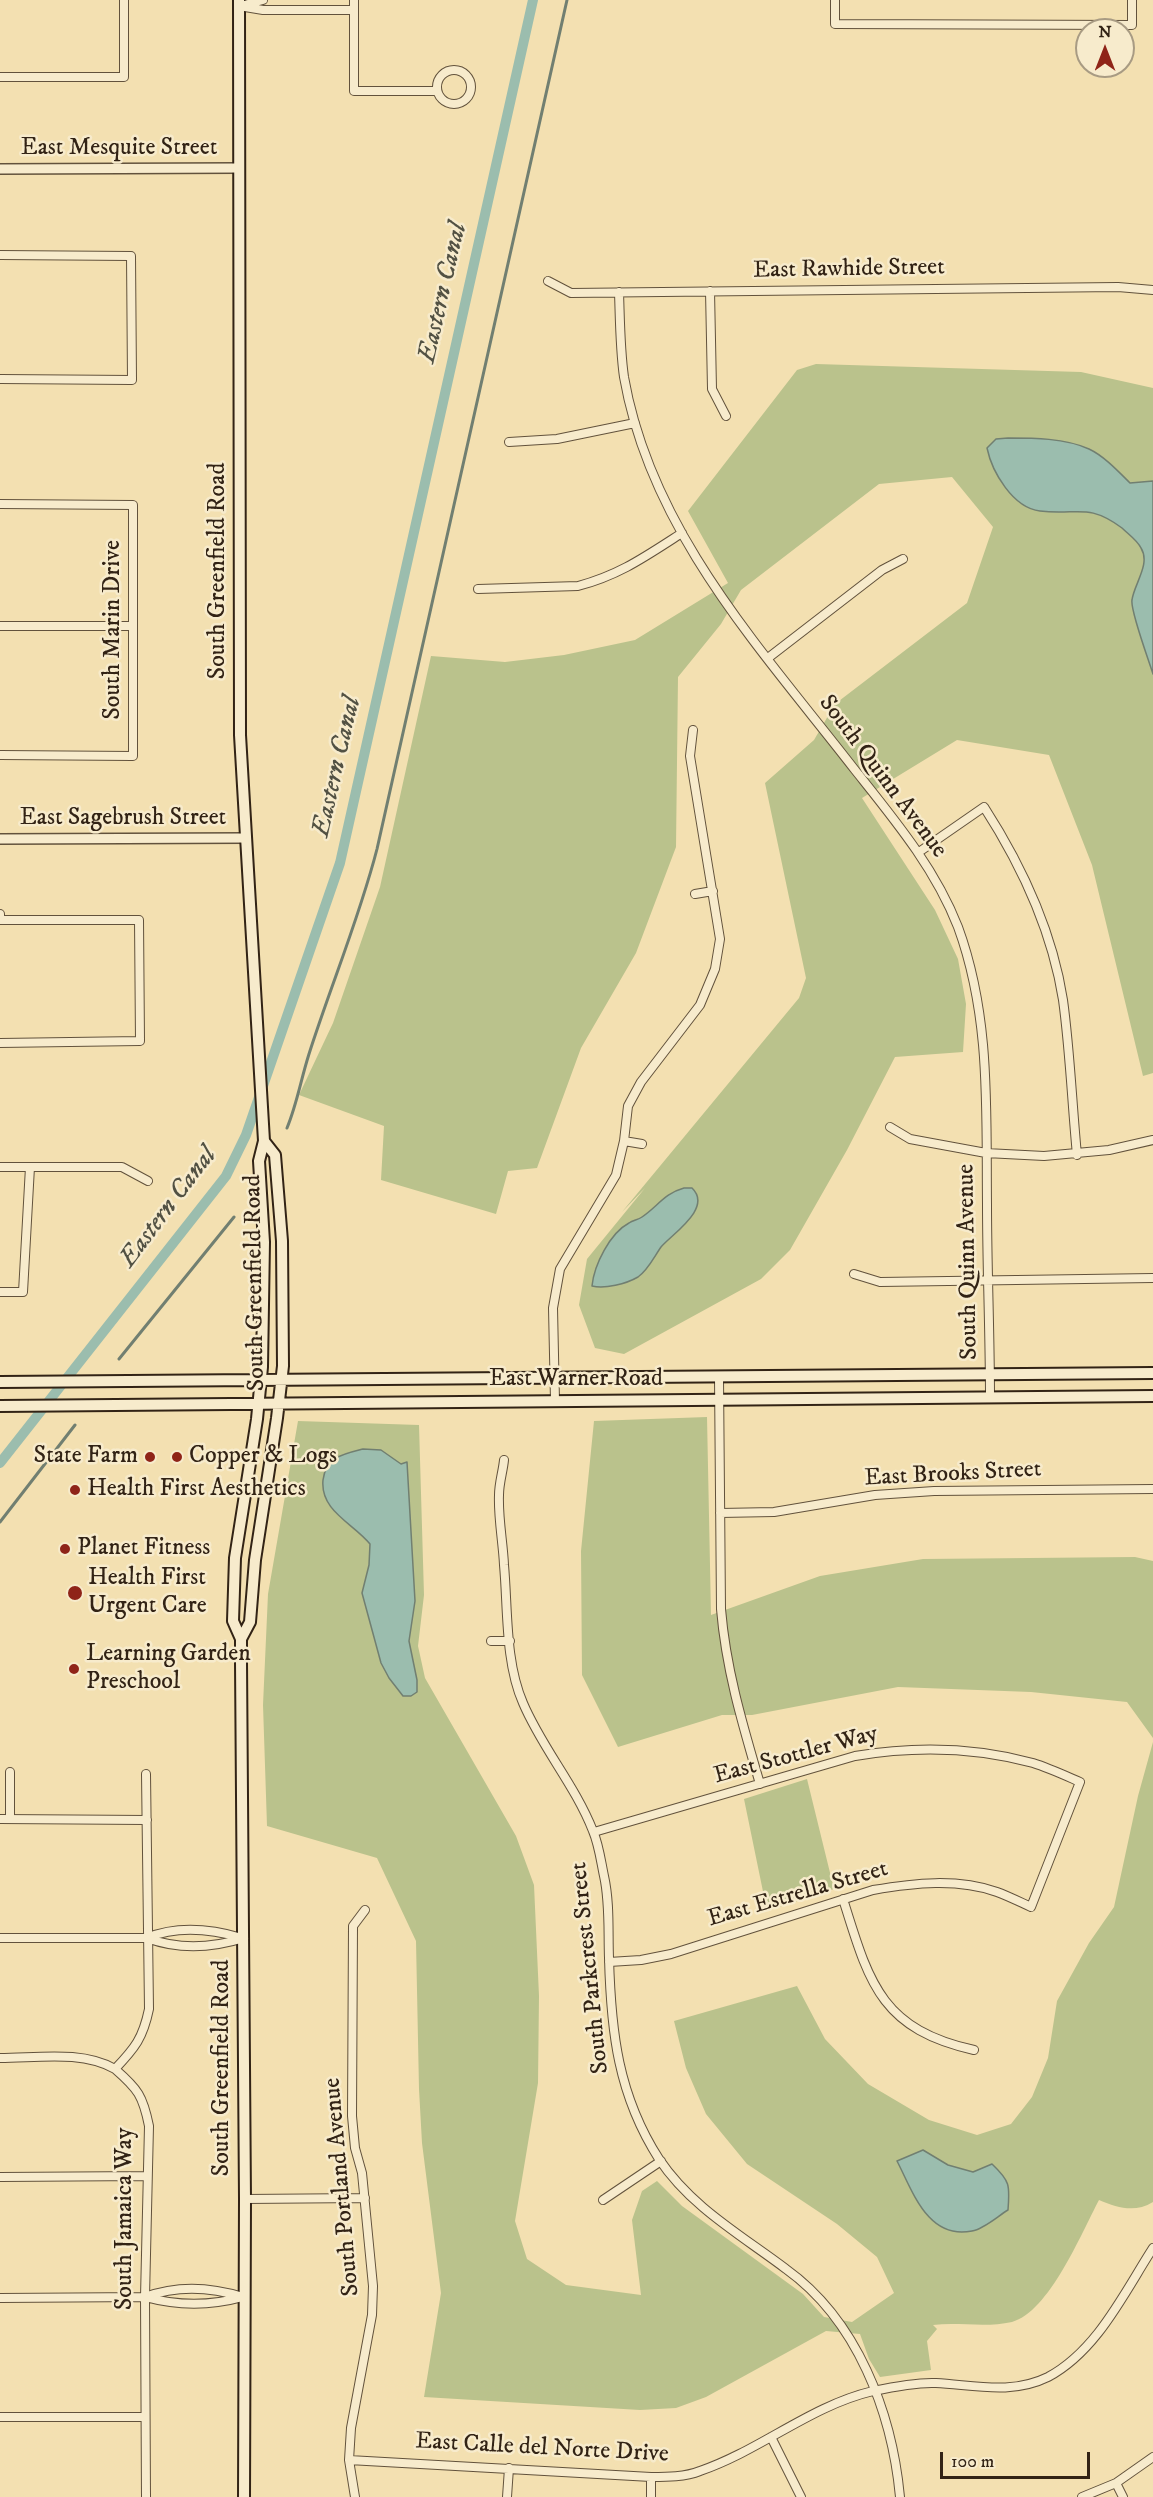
<!DOCTYPE html>
<html>
<head>
<meta charset="utf-8">
<style>
	body { margin:0 }
	#map { position:relative; width:1153px; height:2497px; overflow:hidden; background:#f3e0b1; font-family:"IM FELL DW Pica",serif }
	canvas { display:block }
	.north { position:absolute; left:1075px; top:18px; width:60px; height:60px; box-sizing:border-box; background:#f7ebcc; border:2px solid #a89b83; border-radius:50%; rotate:0deg; font-size:16px; font-weight:700; line-height:24px; text-align:center; color:#322315 }
	.north::after { content:''; display:block; margin:auto; width:21px; height:27px; background:#8f2418; clip-path:polygon(50% 0,100% 100%,50% 72%,0 100%) }
	.scale { position:absolute; left:940px; top:2452px; width:150px; height:27px; box-sizing:border-box; border:3px solid #322315; border-top:0; padding-left:8px; font-size:18px; line-height:21px; white-space:nowrap; color:#322315; -webkit-text-stroke:4px #f7ebcc; paint-order:stroke }
</style>
</head>
<body>
<div id="map">
<canvas width="1153" height="2497"></canvas>
<div class="north">N</div>
<div class="scale">100 m</div>
</div>
<script>
const c = document.querySelector('canvas').getContext('2d');
c.lineJoin = 'round';
function paint(path, color) { c.fillStyle = color; c.fill(path, 'evenodd'); }
function strokePath(path, color, width, dash) { c.strokeStyle = color; c.lineWidth = width; c.lineCap = dash ? 'butt' : 'round'; c.setLineDash(dash || []); c.stroke(path); }
function label(font, color, halo, rows, align = 'center') {
  c.font = font + ' "IM FELL DW Pica",serif'; c.lineWidth = 5; c.setLineDash([]); c.textBaseline = 'middle'; c.strokeStyle = halo; c.fillStyle = color; for (const [text, x, y, turn = 0] of rows) {
    c.save(); c.translate(x, y); c.rotate((+turn || 0) * Math.PI / 180); c.textAlign = isNaN(turn) ? turn : align; if (halo) c.strokeText(text, 0, 0); c.fillText(text, 0, 0); c.restore();
  }
}
const green = new Path2D(`
	M816,364L1081,372L1153,388V1073L1143,1076L1092,865L1049,755L957,740L862,798L935,910L958,959L966,1004L963,1052L895,1057L847,1150L790,1250L761,1279L624,1354L595,1348L579,1305L587,1259L645,1188L622,1212L799,998L806,978L765,783L814,740L835,704L967,603L993,527L952,477L879,484L741,590L721,624L678,677L676,847L636,953L581,1048L537,1168L508,1171L496,1214L381,1180L384,1126L299,1095L333,1023L380,887L431,656L505,662L564,655L635,640L728,583L688,511L797,370Z
	M707,1417L711,1615L820,1576L923,1559L1135,1557L1153,1561V1738L1127,1702L1031,1692L898,1687L752,1715H722L618,1747L582,1675L581,1551L594,1421Z
	M298,1421L419,1425L424,1595L418,1646L425,1678L516,1836L534,1885L539,1996L538,2083L515,2221L527,2259L566,2285L641,2295L632,2220L642,2191L657,2181L682,2206L803,2294L824,2317L852,2322L894,2293L877,2257L837,2224L747,2164L706,2114L686,2068L674,2021L797,1986L825,2039L868,2084L929,2120L977,2135L1011,2124L1032,2097L1048,2058L1057,2001L1089,1943L1114,1907L1138,1796L1153,1742V2202C1135,2213 1118,2208 1099,2200C1081,2234 1049,2312 1012,2322C986,2328 959,2322 933,2325L937,2329L927,2341L931,2370L880,2377L869,2359L860,2334L826,2331L706,2397L676,2408L640,2410L424,2397L441,2293L422,2143L419,2089L416,1941L377,1858L267,1826L263,1705L268,1594Z
	M807,1779L834,1889L767,1911L744,1799Z`);
const water = new Path2D(`
	M1008,438C1033,438 1065,438 1089,449C1104,456 1118,471 1130,483L1153,481V674C1149,661 1130,610 1132,600C1134,584 1151,564 1141,548C1137,540 1128,534 1122,528C1087,502 1077,516 1040,511C1013,508 992,472 987,448L996,439Z
	M684,1188H692C713,1208 672,1234 661,1247C654,1257 648,1270 638,1277C626,1284 605,1289 592,1286C594,1265 610,1233 629,1223C633,1220 638,1220 642,1217C657,1207 665,1193 684,1188Z
	M363,1449L381,1450L401,1464L407,1462L415,1601L409,1641L417,1680V1692L411,1696H403L389,1678L381,1663L362,1593L369,1565L370,1544C353,1523 320,1511 323,1480C326,1457 343,1454 363,1449Z
	M923,2150L948,2165L973,2172L992,2164C1010,2181 1010,2185 1008,2210C998,2216 984,2229 972,2231C928,2240 913,2192 897,2161Z`);
const stream = new Path2D(`
	M287,1128C297,1104 301,1079 309,1054C331,985 359,919 377,849L567,0
	M119,1359L234,1217
	M0,1522L75,1425`);
const canal = new Path2D(`
	M0,1463L226,1176L246,1135L340,863L533,0`);
const minor = new Path2D(`
	M354,0V91H436
	M835,0V24L1132,25V0
	M239,6L263,10H354
	M241,6L263,0
	M437 87a17 17 0 1 1 34 0a17 17 0 1 1-34 0Z
	M0,77H124V0
	M0,255L131,256L132,380L0,379
	M548,281L571,293L1118,287L1153,290
	M710,291L712,389L726,416
	M619,292C620,320 620,349 624,377C651,532 762,650 855,770C894,819 935,868 958,927C991,1017 986,1110 987,1204C987,1268 990,1333 990,1398
	M509,442L557,439L635,423
	M0,504L133,505V756L0,755
	M478,589L578,586C620,575 646,556 682,533
	M0,626H133
	M768,658L882,570L903,559
	M919,852L984,807C1022,866 1052,930 1063,1000C1070,1051 1072,1103 1077,1155
	M695,894L713,891
	M0,914V920H139L140,1041L0,1043
	M890,1127L910,1139L986,1153L1044,1156L1109,1150L1153,1140
	M624,1141L642,1144
	M0,1167H122L148,1181
	M854,1274L880,1282L1153,1278
	M0,1292H23L30,1167
	M719,1378L721,1609C726,1670 743,1726 760,1784
	M555,1401L553,1308L560,1269L616,1175L624,1141L628,1106L641,1082L700,1005L715,969L720,939L690,756L693,730
	M504,1460C503,1471 499,1483 499,1495C498,1518 503,1542 504,1565C508,1609 505,1662 523,1703C542,1748 575,1785 593,1831C599,1845 601,1862 604,1876C610,1903 608,1931 609,1958C611,2032 618,2095 659,2159C691,2207 741,2235 786,2269C857,2320 892,2412 900,2497
	M720,1513L774,1512L875,1495L934,1491L1153,1489
	M491,1641H510
	M10,1772V1819
	M0,1819L147,1820
	M594,1832L855,1756C914,1746 974,1747 1033,1763C1049,1768 1064,1775 1080,1782L1031,1907C1020,1902 1008,1896 997,1892C957,1878 914,1883 873,1890L671,1954L641,1960L609,1962
	M843,1899C869,1982 880,2029 974,2050
	M0,1938H147C179,1950 212,1948 244,1938
	M147,1938C178,1925 211,1929 242,1938
	M0,2058C37,2058 82,2050 115,2069
	M0,2177L147,2176
	M245,2199L365,2198
	M603,2200L661,2161
	M145,2297C177,2285 211,2287 243,2297
	M0,2298L145,2297C178,2306 210,2306 243,2297
	M0,2417H145
	M771,2437L801,2497
	M349,2460L651,2477C667,2477 685,2477 700,2471C761,2450 810,2406 873,2391C892,2387 917,2382 936,2383C974,2385 1012,2395 1048,2377C1097,2351 1124,2293 1153,2248
	M1116,2483L1123,2497
	M146,2497L145,2297L149,2126C143,2096 138,2089 115,2069C135,2048 143,2038 149,2009L146,1774
	M355,2497L349,2460L351,2428L372,2315L373,2286L362,2173L355,2148L352,2116L353,1926L365,1910
	M507,2497L509,2468
	M651,2497V2477
	M1082,2497L1116,2483L1153,2457`);
const tertiary = new Path2D(`
	M0,169L238,168
	M0,839L246,838`);
const secondary = new Path2D(`
	M239,0L240,735L264,1141L259,1161L264,1242L262,1367L257,1419L235,1558L233,1621L241,1639V1662L245,2199L244,2497
	M0,1382L1153,1373
	M0,1406L1153,1396
	M241,1639L250,1622L255,1560L277,1418L283,1366L282,1241L275,1155L264,1141`);
const markers = [
	[150,1457,6,"#8f2418"],
	[177,1457,6,"#8f2418"],
	[75,1490,6,"#8f2418"],
	[65,1549,6,"#8f2418"],
	[75,1593,8,"#8f2418"],
	[74,1669,6,"#8f2418"]
];
const streetNames = [
	["East Mesquite Street",119,149],
	["East Rawhide Street",849,270,-1],
	["South Greenfield Road",219,571,-90],
	["South Marin Drive",114,630,-90],
	["South Quinn Avenue",882,777,53],
	["East Sagebrush Street",123,819],
	["South Quinn Avenue",969,1262,-91],
	["South Greenfield Road",256,1283,-91],
	["East Warner Road",576,1380],
	["East Brooks Street",953,1475,-3],
	["East Stottler Way",796,1756,-15],
	["East Estrella Street",798,1895,-16],
	["South Parkcrest Street",591,1968,-96],
	["South Greenfield Road",223,2068,-90],
	["South Portland Avenue",343,2187,-95],
	["South Jamaica Way",126,2219,-90],
	["East Calle del Norte Drive",542,2449,3]
];
const poiNames = [
	["State Farm",138,1457,"right"],
	["Copper & Logs",189,1457],
	["Health First Aesthetics",87,1490],
	["Planet Fitness",77,1549],
	["Health First",88,1579],
	["Urgent Care",88,1607],
	["Learning Garden",86,1655],
	["Preschool",86,1683]
];
const waterNames = [
	["Eastern Canal",444,293,-77],
	["Eastern Canal",338,767,-77],
	["Eastern Canal",169,1208,-53]
];
paint(green, '#bac28c');
paint(water, '#9bbdae');
strokePath(water, '#717f71', 1.5);
strokePath(stream, '#717f71', 3);
strokePath(canal, '#9bbdae', 10);
strokePath(minor, '#62523c', 10);
strokePath(tertiary, '#62523c', 12);
strokePath(secondary, '#322315', 14);
strokePath(minor, '#f7ebcc', 8);
strokePath(tertiary, '#f7ebcc', 9);
strokePath(secondary, '#f7ebcc', 10);
for (const [x, y, r, color] of markers) { const dot = new Path2D(); dot.arc(x, y, r, 0, 2 * Math.PI); c.fillStyle = color; c.fill(dot); strokePath(dot, '#f7ebcc', 2); }
label('24px', '#322315', '#f7ebcc', streetNames);
label('24px', '#322315', '#f7ebcc', poiNames, 'left');
label('italic 26px', '#525143', '#f7ebcc', waterNames);
</script>
</body>
</html>
